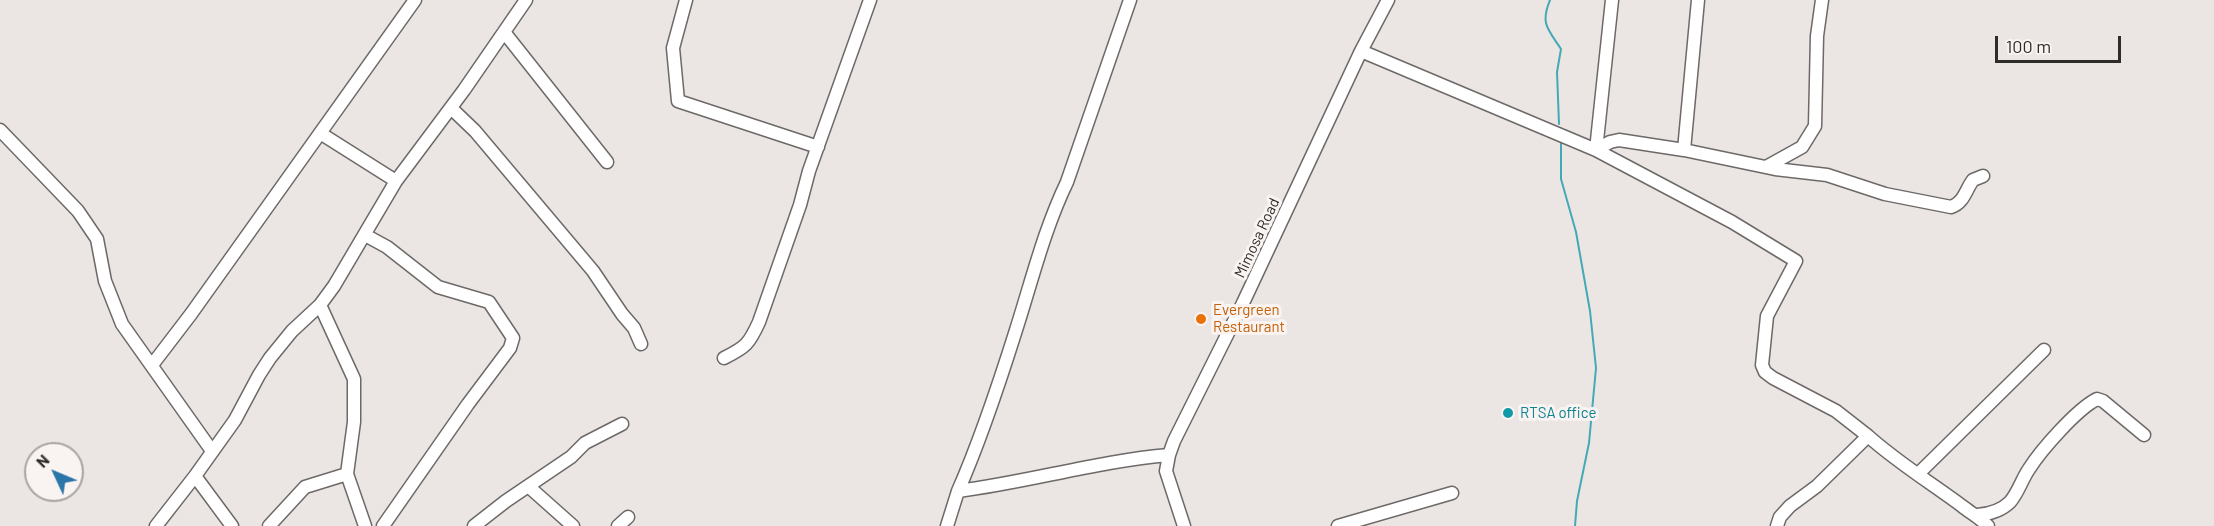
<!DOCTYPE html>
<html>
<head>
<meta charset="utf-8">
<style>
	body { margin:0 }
	#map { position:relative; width:2214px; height:526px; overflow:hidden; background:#ebe6e4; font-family:Barlow,sans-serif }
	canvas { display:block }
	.north { position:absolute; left:24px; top:442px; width:60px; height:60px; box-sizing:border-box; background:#f9f4f2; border:2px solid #a8a4a2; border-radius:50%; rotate:314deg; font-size:16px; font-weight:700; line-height:24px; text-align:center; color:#2e2c2b }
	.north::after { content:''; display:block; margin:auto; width:21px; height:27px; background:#2c75a9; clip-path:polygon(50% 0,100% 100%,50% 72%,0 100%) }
	.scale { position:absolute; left:1995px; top:36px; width:126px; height:27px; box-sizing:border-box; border:3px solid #2e2c2b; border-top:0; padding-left:8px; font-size:18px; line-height:21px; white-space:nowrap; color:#2e2c2b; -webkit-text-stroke:4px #f9f4f2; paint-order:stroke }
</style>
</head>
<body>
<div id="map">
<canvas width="2214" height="526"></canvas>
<div class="north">N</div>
<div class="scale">100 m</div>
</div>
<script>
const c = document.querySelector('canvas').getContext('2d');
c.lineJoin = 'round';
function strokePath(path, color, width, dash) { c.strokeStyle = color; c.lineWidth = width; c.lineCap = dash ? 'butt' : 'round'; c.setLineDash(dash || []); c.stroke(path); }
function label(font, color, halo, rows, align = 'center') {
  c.font = font + ' Barlow,sans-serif'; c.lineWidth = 6; c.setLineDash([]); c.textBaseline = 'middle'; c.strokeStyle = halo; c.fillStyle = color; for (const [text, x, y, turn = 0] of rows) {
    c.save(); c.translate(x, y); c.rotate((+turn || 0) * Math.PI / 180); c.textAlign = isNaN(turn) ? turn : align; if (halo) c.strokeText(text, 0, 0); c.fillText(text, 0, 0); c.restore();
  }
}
const stream = new Path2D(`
	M1550,0C1540,24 1548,29 1561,49L1557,72L1559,124
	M1561,139V179L1576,232L1590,311L1596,368L1589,443L1577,501L1575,526`);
const minor = new Path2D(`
	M686,0L673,48L678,101L818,147
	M1130,0L1067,182C1044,230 1032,280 1016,330C999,384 981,439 958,491C1029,482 1098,461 1169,455
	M504,32L607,162
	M1361,51L1596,150L1732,222L1796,261L1767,316L1762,365L1765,372L1773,378L1836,411L1868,436
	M451,108L475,131L593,271L622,314L634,328L641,344
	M0,130L78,211L97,239L105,281L122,324L212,451
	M320,133L396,181
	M1596,150L1610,142L1619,140L1684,150L1775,169L1827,175L1885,194L1951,207C1964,203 1966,189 1973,180L1983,176
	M1596,150L1612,0
	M1684,150L1698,0
	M1766,167L1802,147L1815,126L1817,36L1822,0
	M365,235L387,247L438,287L489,302L513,338L510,348L468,404L383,526
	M320,305L354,379V422L347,474L365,526
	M724,358C746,347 749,344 759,322L800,205L809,171L870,0
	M152,365L191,314L415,0
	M1918,474L2044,350
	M195,476L232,526
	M528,486L573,526
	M1977,515C1990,514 2001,511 2010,502C2018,493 2022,479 2029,469C2041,450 2077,409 2097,399L2103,401L2144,435
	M156,526L195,476L235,420L259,375L270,358L292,331L320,305L334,286L396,181L464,90L526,0
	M269,526L305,487L347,474
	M474,526L506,501L571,457L585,443L622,424
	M618,526L628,517
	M947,526L958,491
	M1184,526L1166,471L1169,455L1174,441L1243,303L1361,51L1388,0
	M1338,526L1452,493
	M1777,526L1780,517L1790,506L1817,486L1868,436C1897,462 1931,483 1962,506C1971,513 1980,518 1988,526`);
const markers = [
	[1201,319,6,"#e8710a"],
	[1508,413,6,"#0f9aa8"]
];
const streetNames = [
	["Mimosa Road",1257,238,-65]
];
const foodNames = [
	["Evergreen",1213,310],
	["Restaurant",1213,327]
];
const cultureNames = [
	["RTSA office",1520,413]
];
strokePath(stream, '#44a9b6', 2);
strokePath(minor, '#6d6967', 15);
strokePath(minor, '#fff', 12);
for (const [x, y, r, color] of markers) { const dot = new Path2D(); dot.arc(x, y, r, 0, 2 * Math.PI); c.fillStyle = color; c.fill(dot); strokePath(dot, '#f9f4f2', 2); }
label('15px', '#2e2c2b', '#f9f4f2', streetNames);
label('15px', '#c56008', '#f9f4f2', foodNames, 'left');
label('15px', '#0d838f', '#f9f4f2', cultureNames, 'left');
</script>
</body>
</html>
